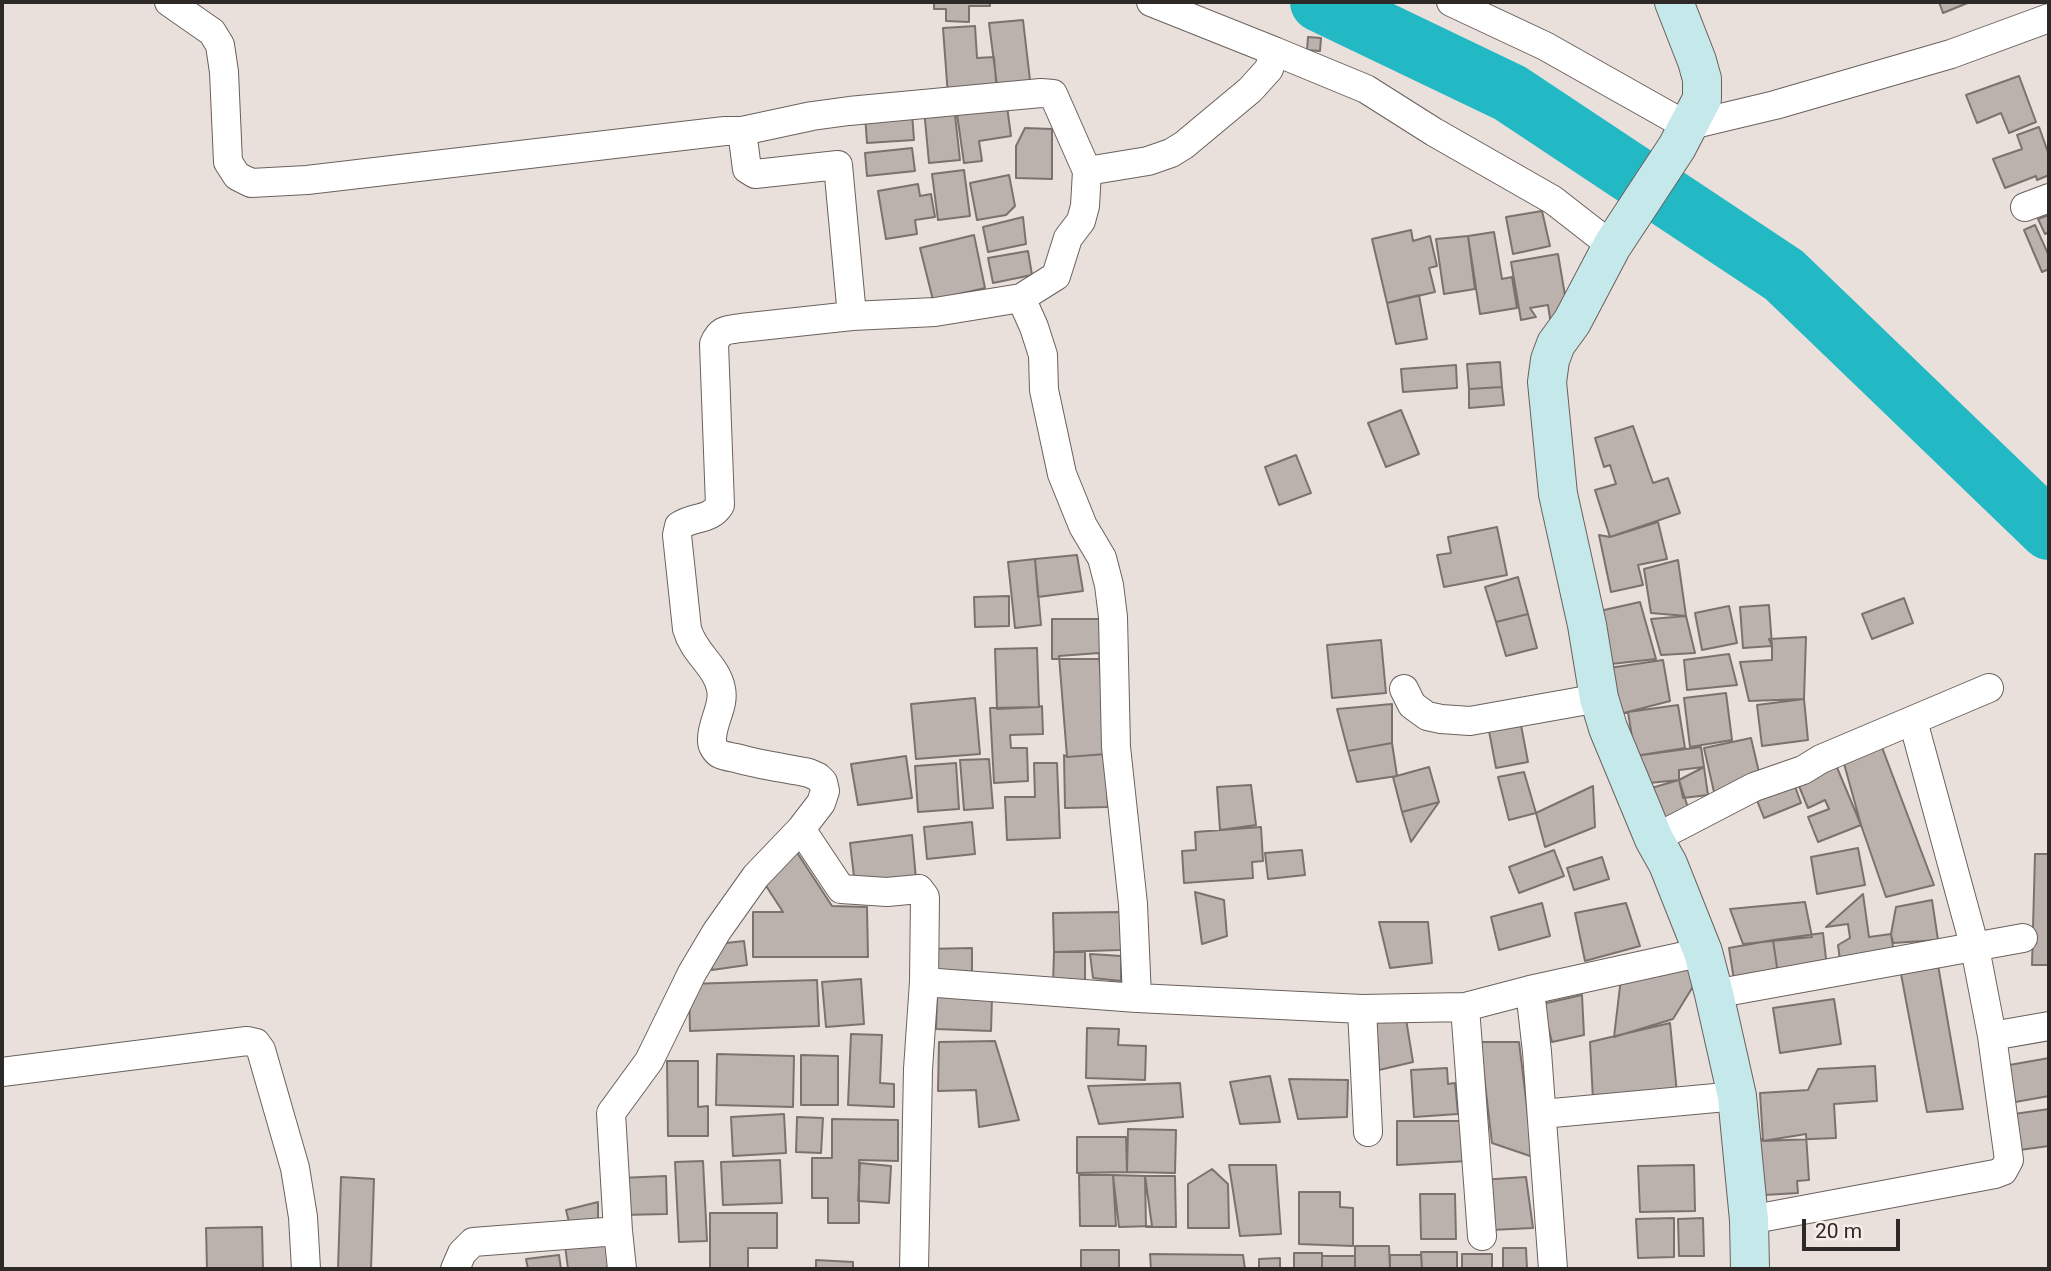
<!DOCTYPE html>
<html>
<head>
<meta charset="utf-8">
<style>
	body { margin:0 }
	#map { position:relative; width:2051px; height:1271px; overflow:hidden; background:#eae0db; font-family:Roboto,sans-serif }
	canvas { display:block }
	.frame { position:absolute; inset:0; border:4px solid #2d2927; pointer-events:none }
	.scale { position:absolute; left:1802px; top:1219px; width:98px; height:32px; box-sizing:border-box; border:4px solid #2d2927; border-top:0; padding-left:9px; font-size:21px; line-height:24px; white-space:nowrap; color:#2d2927; -webkit-text-stroke:5px #f7ede8; paint-order:stroke }
</style>
</head>
<body>
<div id="map">
<canvas width="2051" height="1271"></canvas>
<div class="frame"></div>
<div class="scale">20 m</div>
</div>
<script>
const c = document.querySelector('canvas').getContext('2d');
c.lineJoin = 'round';
function strokePath(path, color, width, dash) { c.strokeStyle = color; c.lineWidth = width; c.lineCap = dash ? 'butt' : 'round'; c.setLineDash(dash || []); c.stroke(path); }
function paint(path, color) { c.fillStyle = color; c.fill(path, 'evenodd'); }
const river = new Path2D(`
	M1320,2L1510,93L1784,275L2049,530`);
const building = new Path2D(`
	M934,2H990V6H969V22L946,21V9H934Z
	M1939,2H1970L1943,13Z
	M1023,20L1031,89L998,93L989,23Z
	M975,26L977,58L994,57L997,93L948,96L943,28Z
	M1308,37L1321,38L1320,51L1307,50Z
	M2019,76L2036,122L2009,133L2001,113L1977,123L1966,95Z
	M1006,99L1011,136L979,141L982,161L964,163L956,107Z
	M954,106L960,160L929,163L924,109Z
	M912,113L914,140L867,143L865,115Z
	M2039,127L2049,155V175L2037,180L2036,176L2005,188L1993,159L2022,149L2017,135Z
	M1025,128L1052,129V179L1016,178V146Z
	M912,148L915,171L867,176L865,153Z
	M964,170L970,216L938,220L932,174Z
	M1009,175L1015,206L1006,215L977,220L970,183Z
	M918,184L920,196L931,194L935,217L915,220L917,234L886,239L878,191Z
	M1542,211L1550,246L1513,254L1506,217Z
	M2049,215V232L2045,234L2038,219Z
	M1023,217L1026,244L988,252L983,227Z
	M2035,225L2049,256V269L2042,272L2024,230Z
	M1411,230L1413,241L1430,236L1437,266L1429,268L1435,292L1387,303L1372,239Z
	M1494,232L1502,279L1512,277L1517,308L1480,314L1468,236Z
	M974,235L985,288L933,300L920,248Z
	M1468,236L1475,289L1444,294L1436,239Z
	M1028,251L1032,275L993,283L988,258Z
	M1558,254L1568,313L1551,325L1548,305L1530,308L1536,317L1521,320L1511,262Z
	M1419,295L1427,339L1396,344L1387,303Z
	M1500,362L1502,387L1469,389L1467,364Z
	M1456,365L1457,388L1403,392L1401,369Z
	M1502,387L1504,405L1469,408V389Z
	M1401,410L1419,454L1386,467L1368,423Z
	M1633,426L1653,483L1668,478L1680,513L1610,537L1595,490L1616,484L1610,465L1604,467L1595,438Z
	M1296,455L1311,493L1279,505L1265,467Z
	M1658,522L1667,559L1638,565L1643,585L1611,592L1599,535L1610,537Z
	M1497,527L1507,575L1444,587L1437,555L1451,553L1448,537Z
	M1077,555L1083,591L1038,597L1035,559Z
	M1035,559L1041,625L1015,628L1008,562Z
	M1678,560L1686,616L1651,613L1644,569Z
	M1518,577L1528,614L1496,622L1485,587Z
	M1009,596V626L975,627L974,597Z
	M1904,598L1913,623L1872,639L1862,614Z
	M1640,602L1656,659L1611,664L1595,612Z
	M1769,605L1772,646L1743,648L1740,607Z
	M1729,606L1737,643L1702,650L1695,613Z
	M1528,614L1537,648L1506,656L1496,622Z
	M1686,616L1695,653L1661,655L1651,619Z
	M1052,619H1108L1109,659H1052Z
	M1806,637L1804,699L1749,701L1740,662L1772,660V646L1769,639Z
	M1381,640L1386,693L1332,698L1327,645Z
	M1037,648L1039,707L997,709L995,649Z
	M1099,653L1106,754L1067,757L1059,656Z
	M1729,654L1737,685L1687,690L1684,660Z
	M1663,660L1670,701L1612,716L1609,668Z
	M1726,693L1732,740L1690,747L1684,698Z
	M975,698L980,754L916,759L911,704Z
	M1804,699L1808,740L1762,746L1757,705Z
	M1392,704V743L1348,751L1337,709Z
	M1678,705L1685,748L1635,756L1628,712Z
	M1042,706L1043,734L1010,735L1011,748H1027L1028,781L994,783L990,708L1039,707Z
	M1521,725L1528,762L1496,768L1489,731Z
	M1751,738L1761,781L1714,792L1704,748Z
	M1880,742L1934,885L1886,897L1861,825L1843,760Z
	M1392,743L1397,776L1357,782L1348,751Z
	M1701,747L1704,767L1679,770V780L1639,784L1635,756Z
	M1106,754L1108,807L1065,808L1064,755L1067,757Z
	M906,756L912,798L858,805L851,764Z
	M1833,758L1861,825L1818,842L1808,817L1829,809L1825,800L1808,808L1794,774Z
	M989,759L993,808L964,810L960,760Z
	M956,763L959,809L918,812L915,766Z
	M1034,763H1057L1060,838L1007,840L1005,797H1035Z
	M1429,767L1439,802L1402,812L1393,777Z
	M1704,767L1708,795L1683,798L1679,780Z
	M1524,772L1536,813L1509,820L1498,777Z
	M1792,778L1801,803L1764,818L1754,793Z
	M1679,780L1691,817L1659,827L1648,789Z
	M1251,785L1256,825L1220,830L1217,787Z
	M1593,786L1595,827L1545,847L1536,813Z
	M1439,802L1411,842L1402,812Z
	M972,822L975,854L927,859L924,827Z
	M1261,827L1263,861L1252,862L1253,878L1184,883L1182,851L1196,850L1195,832Z
	M912,835L916,879L855,885L850,843Z
	M1858,848L1865,885L1817,894L1811,857Z
	M1302,850L1305,875L1268,879L1265,853Z
	M1554,850L1564,876L1519,893L1509,867Z
	M796,851L832,906L867,907L868,957H753V912H783L759,875Z
	M2035,854H2049V965H2032Z
	M1602,857L1609,879L1574,890L1567,868Z
	M1195,892L1224,900L1227,936L1202,944Z
	M1863,894L1869,937L1891,934L1894,953L1840,960L1838,945L1850,938L1848,924L1826,927Z
	M1932,900L1938,940L1893,943L1891,934L1896,907Z
	M1805,902L1812,937L1743,944L1730,909Z
	M1542,903L1550,936L1499,950L1491,917Z
	M1626,903L1640,946L1585,961L1575,913Z
	M1121,912V950L1054,952L1053,913Z
	M1379,922H1428L1432,963L1390,968Z
	M1823,933L1827,967L1778,974L1773,940Z
	M1773,940L1778,974L1734,980L1729,948Z
	M744,941L747,965L712,970L708,945Z
	M972,948V978H925V949Z
	M1054,952H1085V985H1053Z
	M1090,954L1121,956V981L1093,978Z
	M1687,963L1702,972L1673,1019L1614,1037L1621,978Z
	M1938,965L1963,1109L1927,1112L1901,974Z
	M861,979L864,1024L826,1027L822,982Z
	M817,980L819,1026L690,1031L689,984Z
	M1582,995L1584,1035L1552,1042L1542,1004Z
	M937,996L992,997L991,1031L936,1029Z
	M1834,999L1841,1044L1780,1053L1773,1008Z
	M1405,1013L1413,1062L1379,1070L1376,1018Z
	M1670,1023L1677,1093L1593,1100L1590,1042Z
	M1087,1028L1119,1029L1118,1045L1146,1046L1145,1080L1086,1078Z
	M851,1034L882,1035L880,1083L894,1084V1107L848,1105Z
	M995,1041L1019,1120L979,1127L976,1090L938,1091L939,1042Z
	M1480,1042H1519L1533,1157L1492,1143Z
	M717,1054L794,1056L793,1107L716,1105Z
	M801,1055L838,1056V1105H801Z
	M2049,1058V1096L2004,1104L1998,1067Z
	M667,1061H698V1107L708,1106V1136H668Z
	M1875,1066L1877,1101L1834,1104L1836,1138L1763,1141L1760,1093L1808,1090L1818,1069Z
	M1447,1068L1448,1084L1455,1083L1458,1114L1414,1117L1411,1070Z
	M1270,1076L1280,1122L1240,1124L1230,1082Z
	M1289,1079L1348,1080L1347,1117L1298,1119Z
	M1180,1083L1183,1117L1099,1124L1088,1086Z
	M2049,1109V1146L2012,1151L2007,1115Z
	M784,1114L786,1153L733,1156L731,1117Z
	M797,1117L823,1118L821,1153L796,1152Z
	M832,1119L898,1120V1161L859,1160V1223H828V1198H812V1158H832Z
	M1397,1121H1463L1468,1161L1397,1165Z
	M1128,1129L1176,1130L1175,1173L1127,1172Z
	M1806,1134L1809,1180L1797,1181L1798,1193L1764,1195L1759,1137L1763,1141Z
	M1077,1137H1126L1127,1172L1077,1173Z
	M780,1160L782,1203L723,1205L721,1162Z
	M703,1161L707,1241L679,1242L675,1162Z
	M860,1163L891,1166L889,1203L858,1201Z
	M1229,1165H1276L1281,1234L1240,1236Z
	M1694,1165L1695,1211L1640,1212L1638,1166Z
	M1212,1169L1228,1184L1229,1228H1188V1184Z
	M1079,1175H1113L1116,1226H1080Z
	M1113,1175L1145,1176L1152,1226L1119,1227Z
	M666,1176L667,1214L622,1215L620,1178Z
	M1145,1176H1175L1176,1227H1146Z
	M341,1177L374,1179L371,1269H338Z
	M1526,1177L1533,1228L1491,1230L1480,1180Z
	M1299,1192H1340V1207L1353,1208V1246L1299,1244Z
	M1420,1194H1455L1456,1239H1421Z
	M598,1202V1230H571L566,1210Z
	M710,1213H777V1248H748V1269H710Z
	M1674,1218V1257L1638,1258L1636,1219Z
	M1703,1218L1704,1256H1679L1678,1219Z
	M262,1227L263,1269H207L206,1228Z
	M616,1239L620,1269H568L565,1245Z
	M1355,1246H1389L1390,1269H1355Z
	M1503,1248H1526L1527,1269H1503Z
	M1081,1250H1119V1269H1081Z
	M1421,1252H1457V1269H1422Z
	M1294,1253H1322V1269H1294Z
	M1150,1254L1243,1255L1245,1269H1151Z
	M1462,1254H1492V1269H1462Z
	M559,1255L561,1269H528L526,1259Z
	M1390,1255H1421L1422,1269H1390Z
	M1322,1256H1355V1269H1322Z
	M1280,1258V1269H1259V1259Z
	M816,1260L853,1262V1269H816Z`);
const street = new Path2D(`
	M169,2L212,32L220,45L224,72L228,162L237,176L251,183L307,180L725,131H742L747,169L755,174L838,165L852,316
	M1151,2L1274,51
	M1451,2L1545,46L1687,126L1775,105L1951,54L2049,18
	M742,131L812,116L849,111L1041,93L1053,94L1087,171L1148,161L1171,153L1184,145L1250,90L1269,69L1274,51L1366,89L1434,132L1553,200L1612,246
	M2025,207L2049,198
	M1021,298L1034,327L1043,355L1044,390L1062,474L1083,526L1102,558L1109,585L1113,617L1116,747L1133,904L1137,998
	M1404,689L1412,705L1427,716L1441,719L1470,721L1599,698
	M801,829L841,889L887,892L919,889L925,897L924,982L918,1069L914,1269
	M1654,839L1754,787L1803,770L1821,759L1989,688
	M924,982L1137,998L1362,1009L1465,1007L1530,990
	M1714,994L2023,938
	M1465,1007L1482,1236
	M1362,1009L1368,1132
	M1992,1036L2049,1026
	M2,1072L247,1041L256,1043L261,1050L295,1168L303,1217L306,1269
	M1542,1114L1737,1096
	M1749,1220L1995,1174L2003,1171L2009,1160L1992,1036L1975,948L1913,721
	M455,1269L462,1253L473,1242L618,1231
	M622,1269L618,1231L611,1113L649,1061L692,973L717,931L756,876L801,829L821,803L825,791L823,782L818,777L809,773C785,768 760,765 736,758C731,757 724,756 720,754C716,752 712,746 712,741C711,723 725,706 721,689C717,666 694,654 687,629L677,535L679,526C693,516 710,521 720,505L714,344C720,329 727,330 741,328L852,316L935,312L1021,298L1056,276L1068,238L1081,221L1085,206L1087,171
	M1553,1269L1537,1052L1530,990L1703,952`);
const secondary = new Path2D(`
	M1674,2L1697,61L1702,79V99L1677,147L1612,246L1572,322L1556,344L1550,360L1547,382L1558,494L1587,625L1599,698L1608,728L1654,839L1668,864L1703,952L1714,994L1737,1096L1749,1220L1750,1269`);
strokePath(river, '#22b9c5', 60);
paint(building, '#bcb2ad');
strokePath(building, '#7b726e', 2);
strokePath(street, '#6a615d', 30);
strokePath(secondary, '#6a615d', 40);
strokePath(street, '#fff', 28);
strokePath(secondary, '#c5e8eb', 38);
</script>
</body>
</html>
